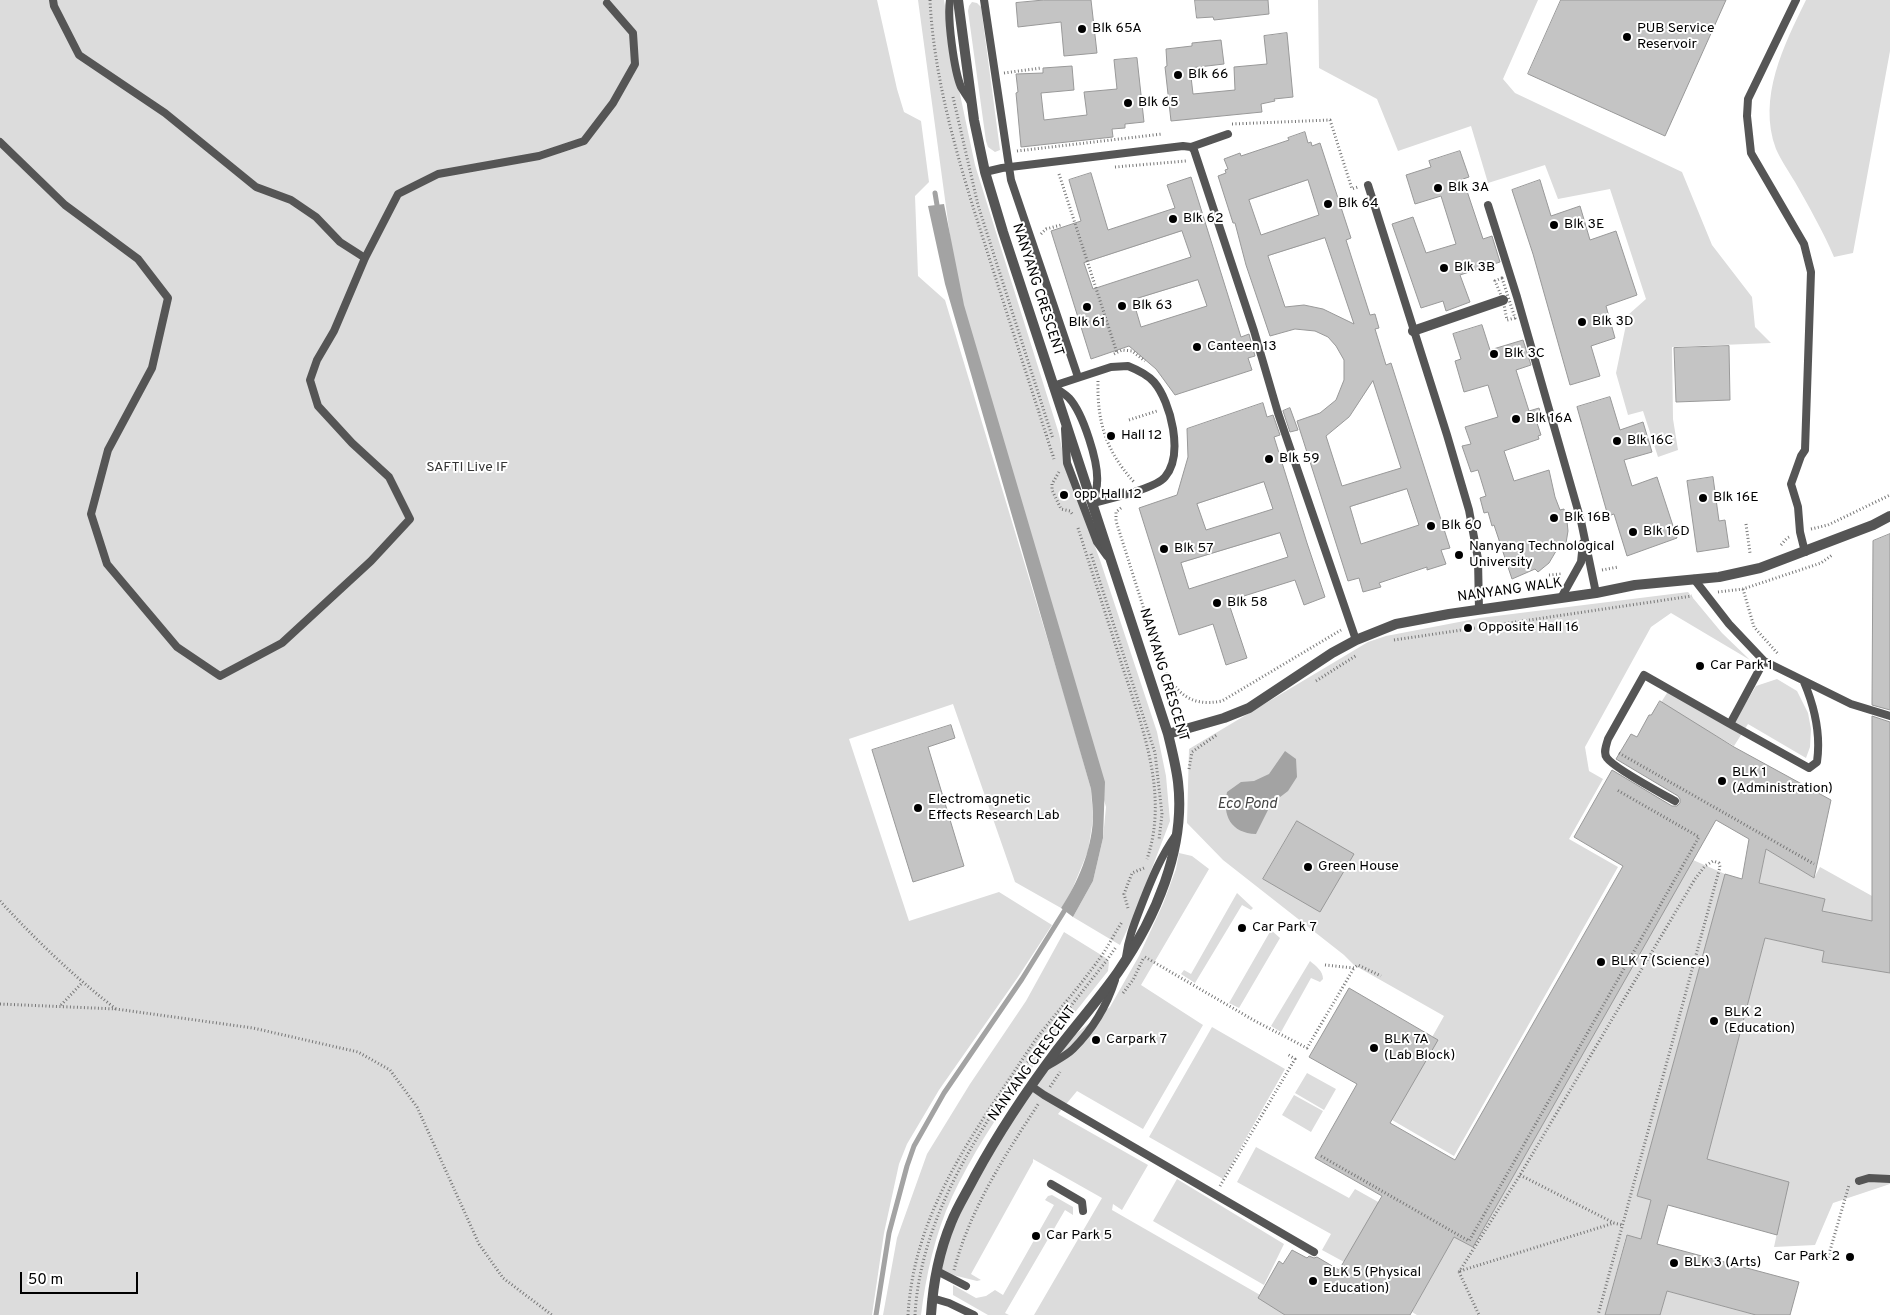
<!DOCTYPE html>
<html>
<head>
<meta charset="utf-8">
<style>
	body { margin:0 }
	#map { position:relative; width:1890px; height:1315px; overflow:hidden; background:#fff; font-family:Overpass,sans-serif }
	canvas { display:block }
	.scale { position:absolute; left:20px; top:1272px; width:118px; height:22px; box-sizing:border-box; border:2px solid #000; border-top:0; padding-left:6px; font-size:15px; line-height:18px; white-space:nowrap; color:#000; -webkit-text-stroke:4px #fff; paint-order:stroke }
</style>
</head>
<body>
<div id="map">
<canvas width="1890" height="1315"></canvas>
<div class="scale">50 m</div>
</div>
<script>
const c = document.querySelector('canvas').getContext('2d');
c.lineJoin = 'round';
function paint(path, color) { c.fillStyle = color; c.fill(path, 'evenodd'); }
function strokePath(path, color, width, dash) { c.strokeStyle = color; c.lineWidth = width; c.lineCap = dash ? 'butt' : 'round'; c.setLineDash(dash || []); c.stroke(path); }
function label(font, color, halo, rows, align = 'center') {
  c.font = font + ' Overpass,sans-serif'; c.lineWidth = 4; c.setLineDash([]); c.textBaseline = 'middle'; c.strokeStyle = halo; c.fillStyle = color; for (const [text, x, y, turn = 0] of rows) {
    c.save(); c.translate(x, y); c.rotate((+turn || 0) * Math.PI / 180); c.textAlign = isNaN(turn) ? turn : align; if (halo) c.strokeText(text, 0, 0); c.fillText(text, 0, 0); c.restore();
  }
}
const green = new Path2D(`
	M0,0H877L897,89L904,112L921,121L929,182L915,196L918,276L945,300L1067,704L1091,789L1093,819L1088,851L1069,897L1061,908L1015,882L953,704L849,739L909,921L999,892L1052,925L1018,977L939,1090L907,1144L899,1164L884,1233L872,1315H0Z
	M918,0H944L954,66L975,165L1059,434L1066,468L1100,560L1157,732L1166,776L1170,821L1134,915L1120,945L1073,917L1093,881L1103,838L1106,807L991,399L966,323L952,251Z
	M1318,0H1538L1503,79L1515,93L1682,172L1712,245L1752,297L1755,327L1771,343L1672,347L1673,419L1678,450L1658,457L1643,411L1628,415L1616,373L1628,315L1646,299L1610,189L1558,199L1545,165L1488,183L1471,126L1398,151L1377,99L1319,68Z
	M1806,0H1890V51L1853,253L1834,257C1823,231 1809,207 1795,182C1789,172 1781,160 1776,149C1757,98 1784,45 1806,0Z
	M972,2L977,3L981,7L1000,150L995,152L988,147L986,141L968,11L969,6Z
	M1688,592L1722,633L1750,660L1671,613L1651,627L1585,747L1589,771L1603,779L1569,839L1618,867L1454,1156L1387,1117L1444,1016L1354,965L1344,955L1223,860L1187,823L1189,749L1368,642L1386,636L1480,618Z
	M1777,679L1797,691L1808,713L1811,729L1810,747L1806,758L1748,724L1734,746L1660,704L1669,690L1732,726L1756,686Z
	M1766,849L1814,878L1820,867L1890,906V1184L1833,1203L1815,1245L1774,1247L1788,1182L1707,1159L1765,938L1824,951L1822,962L1859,968L1867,921L1822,911L1825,899L1759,883Z
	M1179,853L1192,856L1209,869L1141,985L1203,1025L1143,1129L1077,1091L1058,1114L1148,1165L1122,1210L1113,1204L1112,1210L1295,1315H1034L1102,1198L1033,1159V1162L971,1274L981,1280L977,1281L937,1271L962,1199L1058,1048L1110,1007L1139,956L1163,904L1176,869Z
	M1693,860L1725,874L1637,1196L1651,1200L1641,1239L1626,1236L1605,1315H1417L1412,1312L1454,1236L1473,1247Z
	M1237,893L1253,908L1251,910L1242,905L1195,983L1181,974L1184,970L1191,974Z
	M1271,930L1280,938L1239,1008L1229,1003Z
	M1064,932L1106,958L1109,962L1108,971C1052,1041 990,1116 952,1197C935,1234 926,1275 921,1315H883L897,1238L927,1154L970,1084L1026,1001Z
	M1310,961C1316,966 1323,971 1323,979L1320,982L1311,978L1281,1032L1271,1026Z
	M1212,1027L1285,1069L1223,1179L1149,1137Z
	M1307,1073L1336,1089L1324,1110L1295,1093Z
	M1294,1095L1323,1111L1311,1132L1282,1115Z
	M1256,1147L1349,1198L1355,1189L1380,1203L1346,1263L1322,1250L1331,1234L1237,1182Z
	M1177,1179L1284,1244L1264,1285L1153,1221Z
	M1052,1195L1073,1207V1215L1065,1210L1005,1313L1009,1315H988L953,1295V1285L976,1298L986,1296L995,1290L1003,1295L1054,1205L1045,1200L1048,1196Z
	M1667,1291L1756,1315H1660Z`);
const water = new Path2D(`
	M944,204L964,305L1105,782L1103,838L1093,881L1073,917L1061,908C1078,883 1091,851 1093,820C1093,810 1092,799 1091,789L945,284L928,206Z
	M1285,751L1296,759L1297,777L1288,791L1271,804L1256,834C1231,833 1222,816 1227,792L1241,782L1254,781L1269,774Z`);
const stream = new Path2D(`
	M935,193L938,211
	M876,1315L889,1233L907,1166L914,1146L944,1093L1022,979L1068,905`);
const building = new Path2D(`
	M1044,0H1091L1097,53L1064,56L1061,22L1018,27L1016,3Z
	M1195,0H1268L1269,14L1214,20L1213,17L1197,18Z
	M1561,0H1726L1665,136L1528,74Z
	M1287,33L1293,97L1274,99L1275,101L1261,104L1262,112L1171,121L1165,67L1167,66L1166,49L1192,46V43L1221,40L1224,64L1190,68L1193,94L1235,90L1234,67L1267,64L1264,36Z
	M1137,58L1144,122L1125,124V128L1112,129L1113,137L1021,147L1016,93L1018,92L1016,74L1043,73V68L1072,66L1074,90L1041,93L1044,120L1087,115L1084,92L1117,89L1114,60Z
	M1305,132L1308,143L1311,142L1312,146L1320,143L1351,238L1346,240L1370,315L1375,314L1379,328L1375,329L1386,365L1391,363L1450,548L1441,550L1446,564L1427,570V567L1379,583L1381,587L1363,592L1359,578L1348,581L1297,421L1320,413L1336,400L1344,380V360L1336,346L1328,337L1315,331L1295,329L1270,336L1246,265L1235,223H1233L1218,176L1226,173L1225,170L1228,169L1224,159L1240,153L1241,156L1289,140L1288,138ZM1308,180L1319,215L1261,235L1249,200ZM1325,238L1354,324L1323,309L1304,305L1285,307L1268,256ZM1373,381L1401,468L1342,486L1326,436L1349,417ZM1407,489L1419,525L1361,544L1350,507Z
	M1460,151L1469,177L1463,179L1483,239L1492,236L1500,262L1460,275L1470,302L1446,311L1443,301L1421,308L1392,224L1413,217L1426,253L1456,244L1441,196L1415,204L1406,175L1431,167L1429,161Z
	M1091,173L1108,230L1175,208L1167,185L1191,177L1241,337L1249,334L1255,356L1248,358L1252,370L1175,395L1156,369L1129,346L1091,359L1051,231L1081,221L1069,180ZM1182,231L1191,257L1093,289L1084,263ZM1198,280L1207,306L1141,327L1133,300Z
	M1540,180L1551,216L1580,206L1590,240L1616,231L1637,295L1606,306L1615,338L1591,346L1600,376L1570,385L1533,254L1512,190Z
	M1482,325L1490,350L1523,340L1531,365L1516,370L1529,411L1539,408L1543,421L1537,423L1541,435L1538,436L1539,439L1504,451L1514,481L1549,470L1555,497L1560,510L1564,509L1567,521L1568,531L1565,549L1559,546L1549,563L1538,572L1535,569L1512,579L1494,525L1492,526L1488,512L1484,513L1480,498L1486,496L1478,470L1471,472L1462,446L1471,444L1465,427L1498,417L1488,385L1464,392L1455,361L1461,359L1453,334Z
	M1729,346L1730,400L1676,402L1674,348Z
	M1610,397L1620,430L1643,422L1652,452L1624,460L1632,486L1657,477L1677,538L1627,556L1614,514L1608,516L1577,407Z
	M1263,403L1267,417L1273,415L1280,435L1274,437L1307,543L1325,597L1304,605L1295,580L1228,601L1247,658L1226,665L1213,624L1179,635L1139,508L1177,495L1188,457L1187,429ZM1264,482L1273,509L1206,530L1197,504ZM1280,533L1288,557L1189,589L1181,563Z
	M1290,408L1298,430L1290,432L1283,411Z
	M1713,477L1719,521L1725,520L1729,547L1697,552L1687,481Z
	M1890,534V710L1872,705L1873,541Z
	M1660,701L1734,747L1831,800L1814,878L1766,849L1759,883L1825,899L1822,911L1872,921V716L1890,722V973L1822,962L1824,951L1765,938L1707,1159L1789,1182L1777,1235L1668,1205L1657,1244L1799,1282L1790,1315H1756L1667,1291L1660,1315H1605L1627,1235L1641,1239L1651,1200L1637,1196L1725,874L1742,879L1749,839L1716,820L1473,1247L1454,1237L1410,1315H1285L1258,1298L1279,1261L1283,1264L1292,1250L1307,1258L1309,1256L1314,1258L1317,1257L1339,1270L1382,1196L1315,1158L1357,1084L1309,1057L1349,988L1438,1040L1390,1123L1455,1160L1623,866L1574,837L1612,770L1672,806H1677L1680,803V799L1678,796L1616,759L1631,734L1637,737L1649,715H1651Z
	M951,725L955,738L928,747L964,866L913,882L872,750Z
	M1297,821L1354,854L1320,912L1263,879Z`);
const path = new Path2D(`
	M930,0C934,85 962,173 988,254C1010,323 1032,391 1054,459
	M1004,73L1041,68
	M953,97L978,205L1053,439
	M1232,124L1330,120L1352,189L1358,187
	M1017,151L1162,134
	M1115,167L1186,161
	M1059,174L1117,353
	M1041,234L1046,229L1061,225
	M1502,278L1515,318L1507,320L1503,300L1495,281Z
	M1114,354L1122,350L1132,351L1145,361
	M1098,381C1097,422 1106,451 1134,482
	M1129,420L1157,411
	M1059,472L1052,484V490L1061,509L1070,511L1073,515
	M1121,508L1116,512V521L1161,663C1174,690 1188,708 1222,701L1341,630
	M1746,524L1750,553
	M1078,528C1092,572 1106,615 1120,659C1140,722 1170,792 1147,859
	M1811,529L1828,525L1890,495
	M1781,545L1787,538L1791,536
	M1091,554L1155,753L1162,814L1159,840
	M1602,570L1618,567
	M1549,575L1561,574
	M1743,589L1754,627L1779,655
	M1718,592L1743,589L1821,563L1832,555
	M1394,640L1692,596
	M1316,681L1357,655
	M1619,753L1814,864
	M1189,769L1192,752L1218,734
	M0,901C36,940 73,976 116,1009
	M1128,908L1124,894L1132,873L1144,868
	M1145,957L1255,1021L1307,1048L1354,968
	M1325,965L1354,968L1358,965L1381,976
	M1123,993L1133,980L1144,957
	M0,1004L116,1009L253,1028L358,1052L390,1070L417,1107L479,1244L503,1278L552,1315
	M61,1005L82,983
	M1050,1087L1060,1072
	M1321,1156L1469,1241L1699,837L1617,790
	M1520,1175L1614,1223L1622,1225
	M1220,1186L1295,1059L1287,1054
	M1827,1261L1849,1185
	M954,1270C970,1209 1005,1155 1039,1103
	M1460,1271L1614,1223
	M1459,1272L1520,1175L1695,879L1705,866L1713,861L1719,863L1720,867L1598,1315
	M1459,1272L1479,1315
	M908,1315C913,1230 954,1162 1000,1093C1012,1075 1024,1057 1036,1039C1057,1012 1080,986 1100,958C1108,947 1114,934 1122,922
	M915,1315C922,1184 1029,1060 1107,960L1116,947`);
const service = new Path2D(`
	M53,0L54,6L79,55L165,113L256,187L291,200L316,217L340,242L365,258
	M950,0C947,18 954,70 961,87C964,92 967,96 970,101
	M984,0L1011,180L1078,377
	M1796,0L1748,99L1747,116L1751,153L1804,244L1811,272L1805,450L1801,456L1791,484L1798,507L1800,532L1805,552
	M0,142L65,205L138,259L168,298L152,368L108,450L91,514L107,564L177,647L220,676L282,643L371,561L410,519L389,477L352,443L318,406L310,380L317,360L334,331L365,258L398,194L438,174L539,156L584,141L613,103L635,64L633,33L607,3
	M1191,147L1228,134
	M985,172L1002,168L1183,146L1191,147L1194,150L1254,331L1278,413L1356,640
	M1368,185L1447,435L1469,510L1478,559L1479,610
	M1488,205L1517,297L1581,521L1596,593
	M1128,366C1138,370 1147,374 1154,382C1171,402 1184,455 1165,477C1155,489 1109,499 1093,503C1094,497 1097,490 1097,483C1099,463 1083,413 1069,398C1065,394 1058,390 1053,386L1111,367Z
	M1065,429L1067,463L1097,542L1107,556
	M1694,579L1729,624L1764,661L1851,704L1890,716
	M1561,598L1581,562L1583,543
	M1764,661L1730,724L1809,768L1817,762C1821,734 1815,708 1804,682
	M1675,801C1661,793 1615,769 1607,758C1603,753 1606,746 1608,739L1644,675L1730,724
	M1126,957C1129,935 1135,922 1143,901C1152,878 1161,856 1176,835
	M1047,1066C1055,1061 1066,1056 1073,1049C1092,1030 1107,1005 1115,980
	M1031,1086L1044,1095L1314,1252
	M1859,1181L1869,1178L1890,1179
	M1051,1184L1082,1202L1083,1211
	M937,1271L966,1286
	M932,1298L949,1303L974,1315`);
const minor = new Path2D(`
	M1413,331L1503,300
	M1168,734L1224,718L1249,708L1332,653L1356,640L1396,624L1449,614L1596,593L1635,585L1719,577L1760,568L1873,525L1890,516
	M931,1315C933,1284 939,1252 951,1223C957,1207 967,1192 975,1176C999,1132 1027,1090 1057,1050C1077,1024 1099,999 1118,972C1155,919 1186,849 1178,782C1176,766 1172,750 1168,734L1003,232L985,172L974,120L958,0`);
const markers = [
	[1082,29,5,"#000"],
	[1627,37,5,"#000"],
	[1178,75,5,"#000"],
	[1128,103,5,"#000"],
	[1438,188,5,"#000"],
	[1328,204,5,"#000"],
	[1173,219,5,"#000"],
	[1554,225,5,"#000"],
	[1444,268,5,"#000"],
	[1122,306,5,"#000"],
	[1087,307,5,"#000"],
	[1582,322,5,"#000"],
	[1197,347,5,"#000"],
	[1494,354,5,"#000"],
	[1516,419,5,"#000"],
	[1111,436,5,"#000"],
	[1617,441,5,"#000"],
	[1269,459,5,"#000"],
	[1064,495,5,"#000"],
	[1703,498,5,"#000"],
	[1554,518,5,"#000"],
	[1431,526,5,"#000"],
	[1633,532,5,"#000"],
	[1164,549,5,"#000"],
	[1459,555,5,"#000"],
	[1217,603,5,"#000"],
	[1468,628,5,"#000"],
	[1700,666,5,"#000"],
	[1722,781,5,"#000"],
	[918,808,5,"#000"],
	[1308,867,5,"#000"],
	[1242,928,5,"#000"],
	[1601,962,5,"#000"],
	[1714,1021,5,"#000"],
	[1096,1040,5,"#000"],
	[1374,1048,5,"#000"],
	[1036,1236,5,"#000"],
	[1850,1257,5,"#000"],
	[1674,1263,5,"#000"],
	[1313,1281,5,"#000"]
];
const poiNames = [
	["Blk 65A",1092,29],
	["PUB Service",1637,29],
	["Reservoir",1637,45],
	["Blk 66",1188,75],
	["Blk 65",1138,103],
	["Blk 3A",1448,188],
	["Blk 64",1338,204],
	["Blk 62",1183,219],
	["Blk 3E",1564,225],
	["Blk 3B",1454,268],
	["Blk 63",1132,306],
	["Blk 3D",1592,322],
	["Blk 61",1087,323,"center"],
	["Canteen 13",1207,347],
	["Blk 3C",1504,354],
	["Blk 16A",1526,419],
	["Hall 12",1121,436],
	["Blk 16C",1627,441],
	["Blk 59",1279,459],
	["opp Hall 12",1074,495],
	["Blk 16E",1713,498],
	["Blk 16B",1564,518],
	["Blk 60",1441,526],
	["Blk 16D",1643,532],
	["Nanyang Technological",1469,547],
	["University",1469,563],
	["Blk 57",1174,549],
	["Blk 58",1227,603],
	["Opposite Hall 16",1478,628],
	["Car Park 1",1710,666],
	["BLK 1",1732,773],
	["(Administration)",1732,789],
	["Electromagnetic",928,800],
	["Effects Research Lab",928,816],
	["Green House",1318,867],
	["Car Park 7",1252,928],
	["BLK 7 (Science)",1611,962],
	["BLK 2",1724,1013],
	["(Education)",1724,1029],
	["Carpark 7",1106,1040],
	["BLK 7A",1384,1040],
	["(Lab Block)",1384,1056],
	["Car Park 5",1046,1236],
	["Car Park 2",1840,1257,"right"],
	["BLK 3 (Arts)",1684,1263],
	["BLK 5 (Physical",1323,1273],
	["Education)",1323,1289]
];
const streetNames = [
	["NANYANG CRESCENT",1037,290,72],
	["NANYANG WALK",1510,591,-8],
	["NANYANG CRESCENT",1163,675,73],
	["NANYANG CRESCENT",1033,1064,-54]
];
const parkNames = [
	["SAFTI Live IF",467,468]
];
const waterNames = [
	["Eco Pond",1247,805]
];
paint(green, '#dcdcdc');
paint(water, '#a3a3a3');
strokePath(stream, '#a3a3a3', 5);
paint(building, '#c4c4c4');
strokePath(building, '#999', 1);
strokePath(path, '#777', 3, [1, 2.5]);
strokePath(service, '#555', 8);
strokePath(minor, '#555', 10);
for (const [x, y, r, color] of markers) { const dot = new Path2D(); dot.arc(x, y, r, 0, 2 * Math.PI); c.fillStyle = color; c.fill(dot); strokePath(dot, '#fff', 2); }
label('14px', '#000', '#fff', poiNames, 'left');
label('14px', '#000', '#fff', streetNames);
label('14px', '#333', '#fff', parkNames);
label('italic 15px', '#444', '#fff', waterNames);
</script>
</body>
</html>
